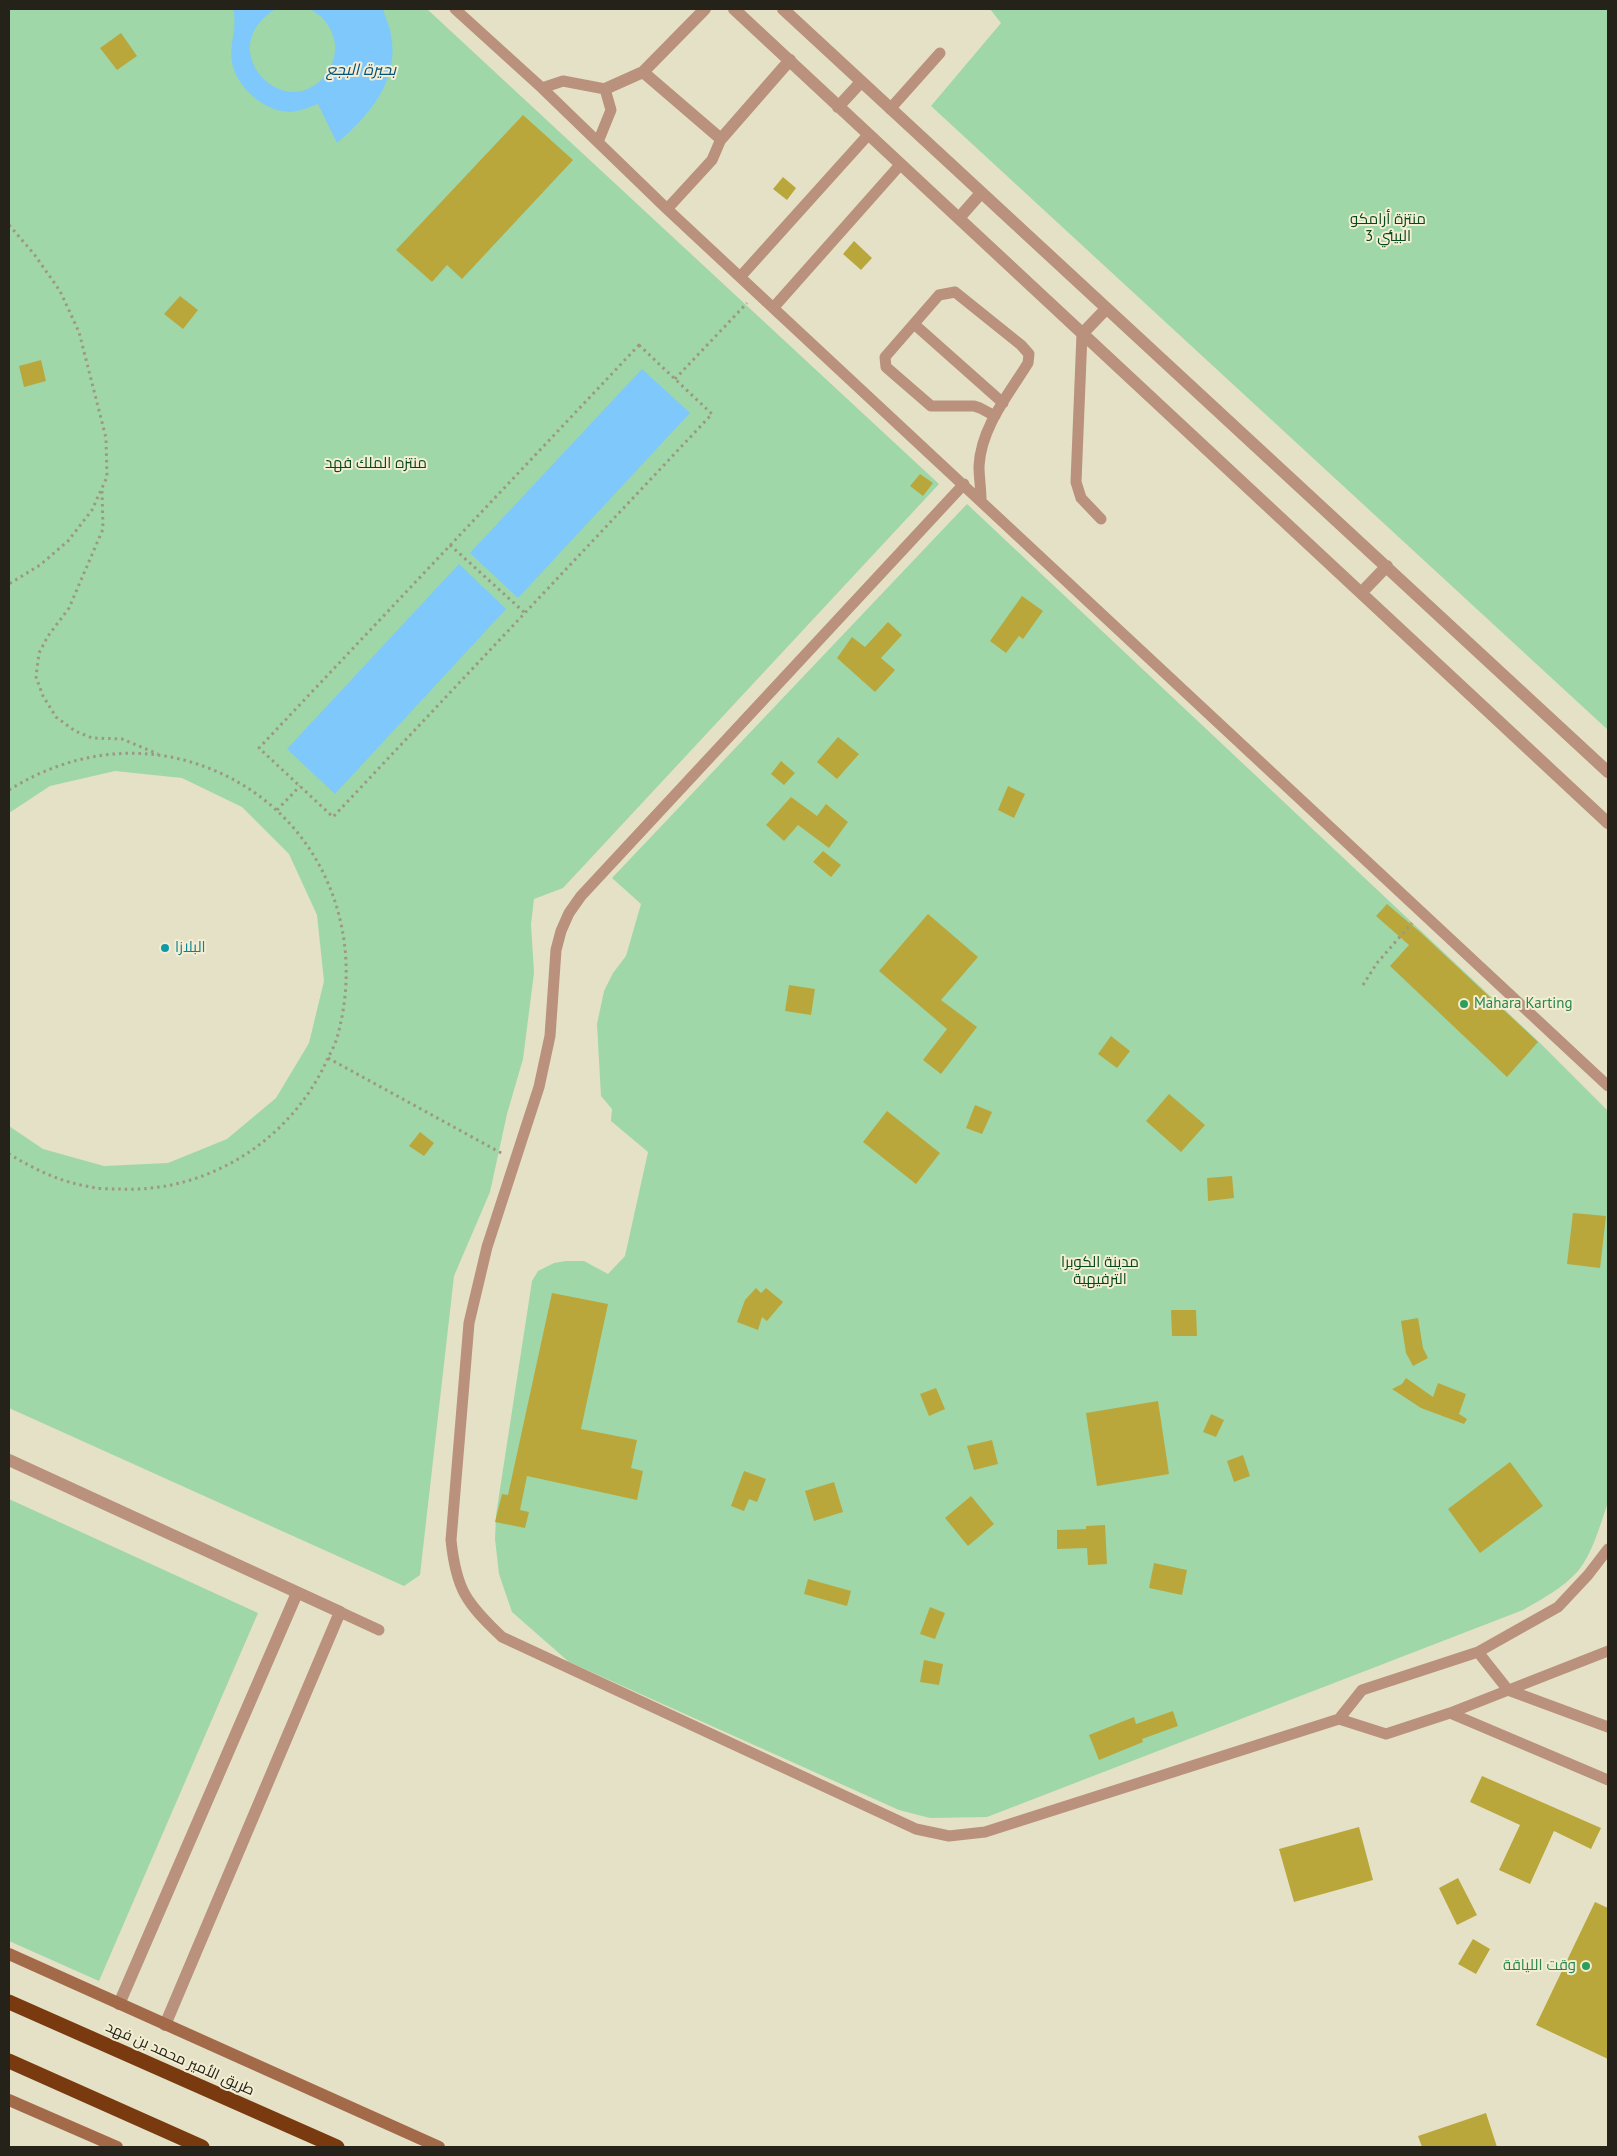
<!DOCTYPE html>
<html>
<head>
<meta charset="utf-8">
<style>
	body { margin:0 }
	#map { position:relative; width:1617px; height:2156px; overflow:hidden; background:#e5e1c6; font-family:"PT Sans",sans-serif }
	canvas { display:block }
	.frame { position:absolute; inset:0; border:10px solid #252319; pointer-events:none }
</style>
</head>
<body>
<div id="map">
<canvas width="1617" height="2156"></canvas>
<div class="frame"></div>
</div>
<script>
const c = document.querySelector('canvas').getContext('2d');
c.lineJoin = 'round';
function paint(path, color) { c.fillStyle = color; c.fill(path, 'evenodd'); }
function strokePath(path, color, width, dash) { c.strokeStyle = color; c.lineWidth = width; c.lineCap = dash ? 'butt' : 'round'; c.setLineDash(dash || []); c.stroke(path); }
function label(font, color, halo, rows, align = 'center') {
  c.font = font + ' "PT Sans",Cairo,sans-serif'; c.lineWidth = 4; c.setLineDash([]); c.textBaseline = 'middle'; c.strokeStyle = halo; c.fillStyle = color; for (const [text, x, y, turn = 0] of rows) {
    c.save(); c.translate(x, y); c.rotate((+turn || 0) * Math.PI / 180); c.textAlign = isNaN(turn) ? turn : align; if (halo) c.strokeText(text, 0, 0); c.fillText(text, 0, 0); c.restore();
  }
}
const green = new Path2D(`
	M9,9H427L939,484L563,888L534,899L531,924L534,973L523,1059L507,1114L490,1192L454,1276L420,1575L404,1586L9,1408V1126L43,1149L104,1166L168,1163L227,1139L276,1098L309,1043L324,981L317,915L289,854L242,807L182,778L115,771L50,786L9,813Z
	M990,9H1608V730L931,106L1001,23Z
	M967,504L1538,1041L1608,1111V1503C1600,1524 1593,1553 1578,1571C1563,1588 1542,1599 1523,1610L987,1817L930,1818L899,1810L569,1662L512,1612L499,1574L495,1539L496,1515L532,1281L538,1271L554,1263L566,1261H584L608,1274L625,1256L648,1152L611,1121L612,1109L601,1096L597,1024L604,991L613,973L626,956L641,904L612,878Z
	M9,1499L258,1613L99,1981L9,1941Z`);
const water = new Path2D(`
	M233,9H276C212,47 281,122 322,79C331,69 336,57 335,44C333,29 323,14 308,9H383C385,17 390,26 391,35C400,80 369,116 337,143L318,104C311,106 304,110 297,111C269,117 236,88 232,62C229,43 238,27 233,9Z
	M642,369L690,413L518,598L470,553Z
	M459,564L506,609L335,794L287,749Z`);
const building = new Path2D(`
	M121,33L137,56L117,70L100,48Z
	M523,115L573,160L462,279L447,265L432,282L396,250Z
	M783,177L796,188L787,200L773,189Z
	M854,241L872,258L861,270L843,254Z
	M180,296L198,310L183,329L164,314Z
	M41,360L46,381L24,387L19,366Z
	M920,474L933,483L923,496L910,486Z
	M1022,596L1043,611L1023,639L1019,636L1006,653L990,641Z
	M888,622L902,635L881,658L895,670L875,692L837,658L852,637L865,647Z
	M838,737L859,754L837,779L817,762Z
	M781,761L795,773L784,785L771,774Z
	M1008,786L1025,794L1014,818L998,810Z
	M791,797L817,816L826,804L848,822L829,848L798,825L784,841L766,825Z
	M823,851L841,865L831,877L813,862Z
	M1387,904L1420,932L1538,1042L1507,1077L1390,966L1409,945L1376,916Z
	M928,914L978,957L941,1000L977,1027L941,1074L923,1060L947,1029L879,971Z
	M789,985L815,989L811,1015L785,1011Z
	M1111,1036L1130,1051L1117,1068L1098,1054Z
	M1169,1094L1205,1125L1181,1152L1146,1121Z
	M975,1105L992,1112L982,1134L966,1128Z
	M887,1111L940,1153L916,1184L863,1142Z
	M420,1132L434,1143L424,1156L409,1146Z
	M1232,1176L1234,1198L1208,1201L1207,1178Z
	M1573,1213L1606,1216L1600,1268L1567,1264Z
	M756,1288L761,1293L766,1288L783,1302L767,1321L762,1317L758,1330L737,1322L745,1300Z
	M552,1293L608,1304L581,1429L637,1440L631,1468L643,1471L637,1500L527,1476L520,1510L529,1512L525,1528L495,1522L502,1494L508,1495Z
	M1171,1310H1196L1197,1336H1172Z
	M1418,1318L1423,1348L1428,1358L1413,1366L1406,1353L1401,1321Z
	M1406,1378L1433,1397L1438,1383L1466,1394L1459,1414L1467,1419L1464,1424L1421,1408L1392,1389L1402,1384Z
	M936,1388L945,1409L929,1416L920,1394Z
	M1158,1401L1169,1474L1097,1486L1086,1413Z
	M1211,1414L1224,1420L1216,1437L1203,1432Z
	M992,1440L998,1464L974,1470L967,1446Z
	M1243,1455L1250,1476L1234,1482L1227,1461Z
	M1510,1462L1543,1506L1480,1553L1448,1509Z
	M744,1471L766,1479L757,1502L749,1499L744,1511L731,1506Z
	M834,1482L843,1512L814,1521L805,1491Z
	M971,1496L994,1524L968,1546L945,1518Z
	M1105,1525L1107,1564L1088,1565L1087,1548L1057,1549V1530L1086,1529V1526Z
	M1154,1563L1187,1570L1182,1595L1149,1588Z
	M808,1579L851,1591L847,1606L804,1594Z
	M930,1607L945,1613L935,1639L920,1634Z
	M924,1660L943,1664L939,1685L920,1682Z
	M1173,1711L1178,1726L1142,1739L1143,1742L1099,1760L1089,1735L1134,1717L1136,1724Z
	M1482,1776L1601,1828L1591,1849L1554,1831L1530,1884L1499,1870L1520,1825L1470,1802Z
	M1359,1827L1373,1880L1294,1902L1279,1849Z
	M1458,1878L1477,1915L1457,1925L1439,1888Z
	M1595,1902L1608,1908V2059L1536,2025Z
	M1473,1939L1490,1949L1476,1974L1458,1964Z
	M1486,2113L1497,2147H1422L1418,2136Z`);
const path = new Path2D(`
	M9,225L34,254L60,291L79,332L106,438L107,477L92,510L68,541L40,565L9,584
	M639,345L712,414L333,817L259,748Z
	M675,379L747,303
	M102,491L103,529L69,608L48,636L39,653L36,677L43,696L56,717L75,731L92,738L122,739L158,754
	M450,545L525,613
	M9,790C68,753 137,742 203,766C314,806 368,922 338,1034C336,1043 331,1052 327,1060C291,1140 208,1193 120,1189C111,1189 100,1189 91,1187C60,1182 36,1170 9,1154
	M277,810L300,786
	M1363,985L1377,963L1412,923
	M328,1058L503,1154`);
const service = new Path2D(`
	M455,9L542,88L667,209L1608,1086
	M542,88L563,81L605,89L611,110L598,142
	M890,109L940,53
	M667,209L712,160L721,139
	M741,276L868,135
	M774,307L900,165
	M914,324L1003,403
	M1082,334L1076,482L1081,498L1101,519
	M964,484L581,896L569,913L561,931L556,950L550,1036L539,1087L487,1247L469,1323L451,1540C456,1589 466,1603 502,1637L916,1829L949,1836L985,1832L1339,1719L1362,1690L1478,1652L1558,1607L1588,1575L1608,1549
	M981,500C981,489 979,477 979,466C981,427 1009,394 1028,363L1029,354L1021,345L955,292L939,295L885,357L886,367L931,406H974L980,408L995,416
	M340,1612L379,1630
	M1478,1652L1508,1690L1608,1727
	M1450,1713L1608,1780
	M1339,1719L1386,1734L1450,1713L1608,1651`);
const minor = new Path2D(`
	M643,72L721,139L790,60
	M605,89L643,72L705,9
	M9,1460L340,1612L165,2025
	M119,2004L297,1593`);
const tertiary = new Path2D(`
	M734,9L1608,823
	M783,9L1608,772
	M838,107L861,82
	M959,218L981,193
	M1082,334L1106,309
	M1362,592L1387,566`);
const secondary = new Path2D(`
	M9,1954L439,2147
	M9,2100L117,2147`);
const motorway = new Path2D(`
	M9,2002L337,2147
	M9,2061L202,2147`);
const markers = [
	[165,948,5,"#0f9aa8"],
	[1464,1004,5,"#2e9e5b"],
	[1586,1966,5,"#2e9e5b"]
];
const parkNames = [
	["منتزة أرامكو",1388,220],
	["البيئي 3",1388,237],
	["منتزه الملك فهد",376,464],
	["مدينة الكوبرا",1100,1263],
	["الترفيهية",1100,1280]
];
const cultureNames = [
	["البلازا",175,948]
];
const leisureNames = [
	["Mahara Karting",1474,1004],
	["وقت اللياقة",1576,1966,"right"]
];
const streetNames = [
	["طريق الأمير محمد بن فهد",180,2059,24]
];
const waterNames = [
	["بحيرة البجع",361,70]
];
paint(green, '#9fd7a9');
paint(water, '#7fc8fb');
paint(building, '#baa73b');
strokePath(path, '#9c9884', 3, [2.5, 4]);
strokePath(service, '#b9917c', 11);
strokePath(minor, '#b9917c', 12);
strokePath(tertiary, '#b9917c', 12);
strokePath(secondary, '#a36a4a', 12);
strokePath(motorway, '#793a10', 15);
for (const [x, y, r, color] of markers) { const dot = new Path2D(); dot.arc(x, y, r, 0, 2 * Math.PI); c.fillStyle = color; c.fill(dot); strokePath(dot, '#f3eed3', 2); }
label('15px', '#05481d', '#f3eed3', parkNames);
label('15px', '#0d838f', '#f3eed3', cultureNames, 'left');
label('15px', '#27864d', '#f3eed3', leisureNames, 'left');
label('15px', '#252319', '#f3eed3', streetNames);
label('italic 16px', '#04537c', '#f3eed3', waterNames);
</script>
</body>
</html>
